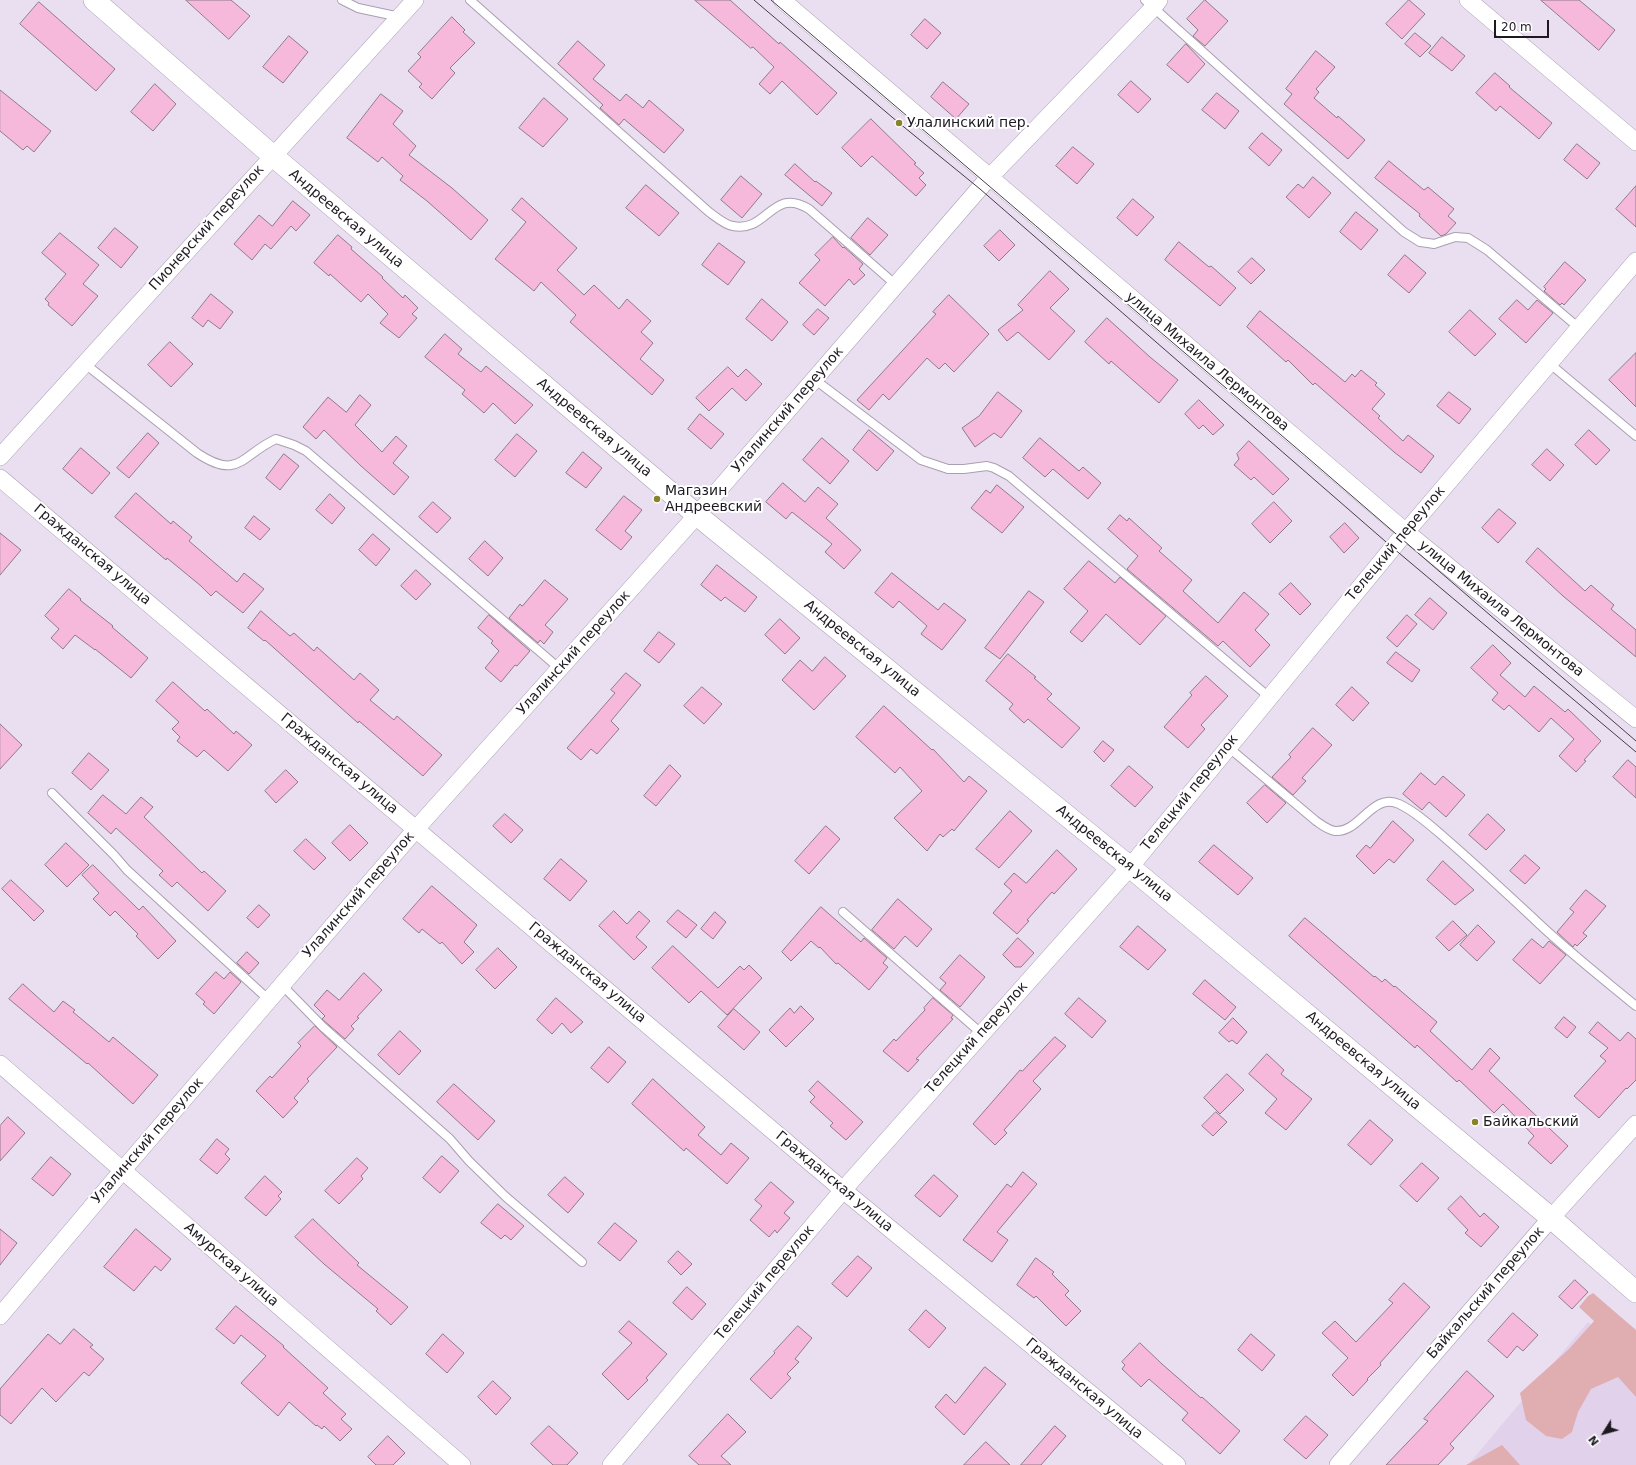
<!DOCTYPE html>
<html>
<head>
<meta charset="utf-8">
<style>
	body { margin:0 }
	#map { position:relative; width:1636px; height:1465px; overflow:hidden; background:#eadef1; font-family:"DejaVu Sans",sans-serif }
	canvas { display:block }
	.north { position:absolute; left:1584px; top:1413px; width:40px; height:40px; -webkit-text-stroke:3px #fff; paint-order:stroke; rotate:233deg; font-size:11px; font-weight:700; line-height:16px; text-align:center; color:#1e1920 }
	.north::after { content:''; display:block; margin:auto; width:14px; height:18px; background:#1e1920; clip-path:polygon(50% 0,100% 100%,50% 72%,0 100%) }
	.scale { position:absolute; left:1494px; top:20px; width:55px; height:18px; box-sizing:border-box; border:2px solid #1e1920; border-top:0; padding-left:5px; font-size:12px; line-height:14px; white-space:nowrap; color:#1e1920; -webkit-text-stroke:3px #fff; paint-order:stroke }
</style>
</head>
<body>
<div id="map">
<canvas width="1636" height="1465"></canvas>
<div class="north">N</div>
<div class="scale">20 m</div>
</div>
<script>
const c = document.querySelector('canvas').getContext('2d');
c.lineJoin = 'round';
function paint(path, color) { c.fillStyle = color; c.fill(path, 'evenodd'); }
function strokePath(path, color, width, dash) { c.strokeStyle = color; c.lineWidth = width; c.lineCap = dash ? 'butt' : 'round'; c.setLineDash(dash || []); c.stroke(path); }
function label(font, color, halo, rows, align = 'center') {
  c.font = font + ' "DejaVu Sans",sans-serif'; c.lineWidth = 4; c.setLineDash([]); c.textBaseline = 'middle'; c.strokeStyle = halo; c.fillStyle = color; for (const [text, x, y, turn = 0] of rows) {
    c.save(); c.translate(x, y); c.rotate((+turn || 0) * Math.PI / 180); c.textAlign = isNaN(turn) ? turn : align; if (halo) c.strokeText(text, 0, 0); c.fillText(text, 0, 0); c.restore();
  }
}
const built = new Path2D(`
	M1588,1322L1636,1362V1465H1468Z`);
const green = new Path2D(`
	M1593,1293L1636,1330V1397L1618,1377L1591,1389L1578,1412L1572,1432L1562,1439L1546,1436L1526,1420L1520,1393L1569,1349L1594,1321L1579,1307L1588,1296Z
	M1502,1445L1520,1465H1466Z`);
const building = new Path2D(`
	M186,0H231L250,16L229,39Z
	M695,0H730L779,44L780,42L837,93L817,115L782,81L770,94L759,84L774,67L753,47L751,48Z
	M1205,0L1228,21L1205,46L1193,36L1198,30L1187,19Z
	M1409,0L1425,14L1402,39L1386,24Z
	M1541,0H1579L1615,30L1599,50Z
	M39,2L115,69L96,91L20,24Z
	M452,17L465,30L463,32L475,43L450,68L455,73L432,99L419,87L422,84L408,71L421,57L418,54Z
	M925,19L941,33L927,49L911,35Z
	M1415,33L1431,46L1420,57L1405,44Z
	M289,36L308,52L283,83L263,67Z
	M1442,37L1465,56L1452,71L1429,53Z
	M578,41L605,65L593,79L620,101L626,94L643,108L649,100L684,130L664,153L624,119L619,125L600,108L603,105L558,64Z
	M1186,44L1205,64L1188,83L1167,65Z
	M1316,51L1335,67L1316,89L1319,92L1314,98L1337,118L1338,116L1365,140L1348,159L1284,104L1292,94L1286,89Z
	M1495,73L1510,86L1509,87L1552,123L1539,139L1500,106L1496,111L1476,93Z
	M1131,81L1151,99L1138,113L1118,95Z
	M943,82L969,104L956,119L931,97Z
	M155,84L176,104L153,131L131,112Z
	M0,90L51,131L34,152L27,146L23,150L0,131Z
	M1217,93L1239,111L1225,129L1202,110Z
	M381,94L403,111L393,124L416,146L409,155L452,188L488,220L471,240L427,201L400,180L403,176L382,157L378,162L347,138Z
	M544,98L568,119L543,147L519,128Z
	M871,119L916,163L914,164L924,173L919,178L926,185L916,196L872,156L861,167L842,148Z
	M1262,133L1282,150L1269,166L1249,148Z
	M1577,144L1600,163L1587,179L1564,160Z
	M1073,147L1094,164L1077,184L1056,166Z
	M1389,161L1424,190L1428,187L1454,209L1448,216L1456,223L1446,234L1441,236L1419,216L1420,214L1375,178Z
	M795,164L815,182L816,181L832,193L822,206L785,175Z
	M741,176L762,194L742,218L721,200Z
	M1313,177L1331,193L1309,218L1286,197L1298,184L1303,188Z
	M646,185L679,213L659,236L626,208Z
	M1636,186V227L1616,209Z
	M522,198L577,248L557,270L584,295L594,285L619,309L627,299L651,321L641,332L653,343L640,359L664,380L652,395L570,322L576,315L541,282L534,291L495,259L526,222L512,210Z
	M1133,199L1154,217L1137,236L1117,218Z
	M293,201L310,215L296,231L291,226L271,249L265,244L252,260L234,244L259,215L272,226Z
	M1356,212L1378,230L1361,250L1340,232Z
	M868,218L888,235L870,255L851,238Z
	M115,228L138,247L121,268L98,248Z
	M1000,230L1015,245L999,261L984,246Z
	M60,233L99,265L83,284L98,296L72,326L48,305L49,303L45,299L66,274L42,253Z
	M338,235L352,247L351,249L383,277L382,278L403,298L405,295L418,308L412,314L417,318L399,338L380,323L388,314L368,294L361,302L330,274L329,276L314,263Z
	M833,237L843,248L844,247L863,264L859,269L865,275L854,285L849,279L825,306L799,283L820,260L815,255Z
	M1179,242L1209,267L1211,266L1236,288L1220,306L1165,260Z
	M719,243L745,262L728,285L702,265Z
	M1405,255L1426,273L1409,293L1388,275Z
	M1252,258L1265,270L1251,284L1238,272Z
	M1565,262L1586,280L1564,305L1562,303L1560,305L1544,291L1546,289L1544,287Z
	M1050,271L1069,289L1050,308L1075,331L1049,360L1018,332L1007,341L998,330L1023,310L1018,305Z
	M211,294L233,312L220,329L208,320L203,327L192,318Z
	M949,295L989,334L954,372L945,363L939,369L927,358L889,400L883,394L869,410L857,400L936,314L933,312Z
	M762,299L788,322L772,341L746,319Z
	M1517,300L1528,310L1537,300L1553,313L1526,343L1499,319Z
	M818,309L829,318L814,335L803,325Z
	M1470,310L1496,334L1475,356L1449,332Z
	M1260,311L1345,382L1352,374L1355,377L1361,370L1377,383L1375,385L1385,394L1372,409L1380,416L1378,418L1403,441L1408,435L1434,456L1421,473L1394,452L1315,383L1313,385L1288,360L1286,362L1247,327Z
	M1107,318L1150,357L1178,380L1159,403L1111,361L1109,364L1085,342Z
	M445,334L462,349L458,354L481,372L486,366L533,405L515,424L493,403L484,413L462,394L465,390L425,357Z
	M170,342L193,364L171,387L148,365Z
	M1636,353V407L1609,380Z
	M728,367L738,377L746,369L762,384L746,401L732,388L709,411L696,398Z
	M998,392L1022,411L1001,438L994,433L975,447L962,428L979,416Z
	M1449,392L1471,409L1459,424L1437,406Z
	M360,395L371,405L355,425L382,452L396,436L407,446L393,463L409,477L394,495L361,466L324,430L316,439L303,427L328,397L346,412Z
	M1199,400L1224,425L1213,435L1203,425L1199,429L1185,414Z
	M700,414L724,434L711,449L688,429Z
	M869,430L894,451L877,471L853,450Z
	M1589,430L1610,450L1596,465L1575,445Z
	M148,433L159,443L129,478L117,468Z
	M517,434L537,451L515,477L495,460Z
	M822,438L849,461L830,484L803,460Z
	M1040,438L1079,471L1083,467L1101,483L1088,499L1053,469L1045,477L1023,458Z
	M1249,441L1289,479L1273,495L1254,477L1251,480L1234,465L1239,459L1237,454Z
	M81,448L110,473L92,494L63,469Z
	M1547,449L1564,465L1550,481L1532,465Z
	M583,452L602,468L586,488L566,473Z
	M284,454L299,466L280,490L266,478Z
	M783,483L805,502L818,487L838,504L826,518L861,550L844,569L825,552L832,544L792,512L786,519L766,502Z
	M997,485L1024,507L1002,533L971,508L986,490L990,493Z
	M136,493L171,524L173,521L192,537L189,541L237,582L244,573L264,589L243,613L216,591L211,596L201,586L167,558L166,560L115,517Z
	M330,494L345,508L332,524L316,510Z
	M624,496L642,510L625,531L632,537L621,550L596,530Z
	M433,502L451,518L437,533L419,517Z
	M1274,502L1292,521L1270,543L1252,524Z
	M1499,509L1516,523L1498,543L1482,528Z
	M1120,515L1127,521L1129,518L1162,548L1159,551L1192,580L1183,591L1218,623L1244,592L1269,614L1255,630L1270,645L1250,667L1223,641L1218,646L1127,569L1138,556L1108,529Z
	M254,516L270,529L260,540L245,528Z
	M1345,523L1359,538L1344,553L1330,537Z
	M0,533L21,550L0,575Z
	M373,534L390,549L376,566L359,550Z
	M485,541L503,558L488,576L469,559Z
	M1538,548L1585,591L1591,585L1614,605L1611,609L1636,630V657L1563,596L1526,562Z
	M1089,561L1115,583L1120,577L1166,616L1140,645L1106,614L1082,642L1070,632L1088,611L1064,589Z
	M717,565L757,597L745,612L725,597L721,601L701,585Z
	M416,570L431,584L416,600L401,586Z
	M892,573L938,610L944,603L966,620L942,650L921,634L927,626L899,601L893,608L875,593Z
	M545,580L568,599L545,625L553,632L544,644L540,640L538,643L509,618L520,604L522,606Z
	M1291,583L1311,604L1300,615L1279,594Z
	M69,589L81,599L80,600L113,626L112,627L148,658L131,678L95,649V650L75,635L63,649L51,638L59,629L45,616Z
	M1029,591L1044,602L1000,659L985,648Z
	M1430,598L1447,613L1433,630L1415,615Z
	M261,611L290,636L294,633L314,651L317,647L354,680L360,673L379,690L370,700L394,720L397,716L442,755L423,776L359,721L358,723L265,640L264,641L248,628Z
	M489,615L530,651L517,666L515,665L501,682L485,668L499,651L491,643L493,641L478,628Z
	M1407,615L1417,624L1397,647L1387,638Z
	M780,619L800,638L785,654L765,635Z
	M659,632L675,644L659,663L644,651Z
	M1493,645L1511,663L1500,675L1525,697L1534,686L1565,712L1568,709L1601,741L1584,760L1586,761L1576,772L1559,756L1574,739L1551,718L1539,732L1509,705L1504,710L1492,700L1498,693L1471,668Z
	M1396,652L1420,670L1412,682L1387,663Z
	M1008,654L1036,677L1034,678L1052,694L1047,699L1080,728L1062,748L1028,719L1024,723L1009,709L1013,704L986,681Z
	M825,657L846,676L814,710L782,680L800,660L812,671Z
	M626,673L641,685L611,721L619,729L597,754L591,749L581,760L567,748L615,693L611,690Z
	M1206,676L1228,696L1201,725L1205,729L1188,748L1164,727L1192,695L1190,693Z
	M173,682L205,711L207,709L234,734L236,731L252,745L228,771L204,750L197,757L177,741L180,737L172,729L179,722L156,701Z
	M702,687L722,704L704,724L684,706Z
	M1352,687L1369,703L1353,721L1336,705Z
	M884,706L932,750L933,749L964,782L969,776L987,791L954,831L952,829L943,837L940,834L927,851L894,818L922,791L900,767L895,773L856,737Z
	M0,724L22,745L0,769Z
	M1313,728L1332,745L1302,778L1306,781L1293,795L1272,777L1291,757L1289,755Z
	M1103,741L1114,750L1104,762L1094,752Z
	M89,753L109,770L91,790L72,773Z
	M1628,760L1636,767V798L1613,777Z
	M670,765L681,776L656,806L644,796Z
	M1129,766L1153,787L1135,807L1111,786Z
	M286,770L298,782L276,803L265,791Z
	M1421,773L1435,785L1443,776L1465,795L1446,817L1429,802L1422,810L1403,794Z
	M1265,785L1286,803L1267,823L1247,803Z
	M103,795L126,814L141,797L153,807L144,817L202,873L204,871L226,891L208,911L177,882L172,887L159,875L163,871L116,828L111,834L88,813Z
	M1010,811L1032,831L999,868L976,849Z
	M505,814L523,830L511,843L493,826Z
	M1488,814L1505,830L1486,850L1469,835Z
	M1393,821L1414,840L1394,863L1389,859L1374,874L1356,856L1366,845L1370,848Z
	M350,825L368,843L350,861L332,843Z
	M826,826L840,839L809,874L795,861Z
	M306,839L326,858L314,870L294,851Z
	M66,843L89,865L67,887L45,865Z
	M1214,845L1253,878L1238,895L1199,862Z
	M1057,850L1077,869L1054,894L1052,892L1027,920L1029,921L1017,934L993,913L1012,891L1004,884L1014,873L1026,883Z
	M1525,855L1540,868L1525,884L1510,871Z
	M561,859L587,881L570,901L544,879Z
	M1443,861L1474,890L1455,905L1427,880Z
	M93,865L139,910L143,906L176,941L158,959L136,936L138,934L115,911L110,916L93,899L99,893L82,875Z
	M11,880L44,911L34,921L2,889Z
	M432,886L477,925L464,942L474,952L462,964L442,942L440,944L422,929L419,933L403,919Z
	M1586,890L1606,906L1583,933L1587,936L1577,946L1575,944L1573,947L1557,932L1574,912L1570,909Z
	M898,899L932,929L917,947L905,936L894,949L872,930Z
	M259,905L270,915L258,928L247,918Z
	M821,907L861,942L864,938L887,958L883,963L888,967L869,990L838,963L836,964L820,947L819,948L811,941L791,961L782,952Z
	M678,910L697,925L686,938L667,922Z
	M614,911L627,924L639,911L650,921L636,937L647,947L634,960L599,926Z
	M715,912L726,922L713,939L701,929Z
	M1305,918L1374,977L1375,976L1382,982L1385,979L1394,987L1395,986L1437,1022L1430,1031L1472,1070L1490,1048L1500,1058L1489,1071L1568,1146L1551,1164L1528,1143L1534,1136L1503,1104L1494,1113L1459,1080L1457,1082L1417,1045L1415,1048L1363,1002L1289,936Z
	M1453,921L1467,935L1449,951L1436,938Z
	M1478,925L1495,942L1477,961L1460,945Z
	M1138,926L1166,950L1148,970L1120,947Z
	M1018,938L1034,953L1021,967H1015L1003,955Z
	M1532,939L1543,948L1549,941L1566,955L1540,984L1513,960Z
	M673,946L718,988L740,966L744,970L749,965L762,978L727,1015L701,991L689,1003L652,968Z
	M498,948L517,967L495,989L476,970Z
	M247,952L259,963L249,974L237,963Z
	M960,955L985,977L960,1007L940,990L946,983L940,978Z
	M216,972L224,979L230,972L241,982L214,1014L203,1004L205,1002L196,994Z
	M364,973L382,990L357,1017L359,1018L351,1026L354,1029L345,1039L322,1019L325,1016L314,1005L327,990L339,1000Z
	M1205,980L1236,1007L1225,1020L1193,994Z
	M23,984L54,1012L63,1001L75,1010L73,1012L109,1042L113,1037L158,1075L133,1104L88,1063L87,1064L9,999Z
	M556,998L583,1022L571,1033L562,1023L552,1034L537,1020Z
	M933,998L953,1015L951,1018L953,1019L916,1059L919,1060L908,1072L883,1051L894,1039L896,1041L925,1010L924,1008Z
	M1079,998L1106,1021L1092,1038L1065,1014Z
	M801,1006L814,1019L786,1047L769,1030L790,1008L794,1013Z
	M734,1009L760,1032L744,1050L718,1027Z
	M1564,1017L1576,1027L1567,1038L1555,1028Z
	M1233,1018L1247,1032L1237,1044L1232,1040L1229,1042L1219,1033Z
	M1598,1022L1620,1041L1628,1032L1636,1039V1080L1627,1089L1626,1088L1599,1118L1574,1096L1606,1061L1600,1056L1608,1048L1589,1033Z
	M315,1026L337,1047L307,1079L309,1081L294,1098L298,1102L283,1118L256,1091L270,1076L272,1078L301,1046L298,1043Z
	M400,1031L421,1051L399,1075L378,1055Z
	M1055,1037L1066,1046L1033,1081L1041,1089L1004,1130L1007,1133L995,1145L973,1124L1020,1070L1022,1071Z
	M609,1047L626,1062L608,1083L591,1068Z
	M1267,1054L1284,1070L1281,1074L1312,1099L1286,1130L1265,1113L1277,1099L1249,1074Z
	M1227,1074L1244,1090L1220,1114L1204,1098Z
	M653,1079L705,1127L698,1135L721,1155L731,1143L749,1158L727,1184L686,1148L684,1151L632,1104Z
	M818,1081L863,1122L846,1140L830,1126L833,1123L810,1102L815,1097L809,1091Z
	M454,1084L495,1121L478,1140L437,1102Z
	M1216,1112L1227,1122L1213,1136L1202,1126Z
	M8,1117L25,1133L0,1161V1126Z
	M1370,1120L1393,1140L1371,1165L1348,1145Z
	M217,1139L229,1149L225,1154L230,1159L217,1174L200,1160Z
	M442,1156L459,1171L440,1193L423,1178Z
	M51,1157L71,1174L53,1196L32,1179Z
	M357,1158L368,1168L361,1176L363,1179L339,1204L325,1191Z
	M1422,1163L1439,1178L1417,1202L1400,1186Z
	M1023,1172L1037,1184L997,1232L1008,1240L992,1262L963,1240L1007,1184L1011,1187Z
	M934,1175L958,1196L940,1217L915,1196Z
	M265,1176L282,1192L278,1196L281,1199L266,1216L245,1198Z
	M565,1177L584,1194L568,1213L548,1195Z
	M771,1182L794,1202L784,1213L790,1218L777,1233L775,1230L769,1237L750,1220L762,1206L755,1200Z
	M1461,1196L1480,1217L1484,1213L1499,1227L1481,1247L1465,1233L1468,1230L1448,1209Z
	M498,1204L524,1226L511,1240L505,1235L501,1239L481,1223Z
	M313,1219L359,1263L357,1265L408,1307L391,1325L376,1311L378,1309L324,1264L295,1237Z
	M615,1223L637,1241L620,1261L598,1243Z
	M0,1229L17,1243L0,1265Z
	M136,1229L171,1259L161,1271L155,1266L134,1291L104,1267Z
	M678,1251L692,1264L681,1275L668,1262Z
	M858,1256L872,1268L847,1297L832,1284Z
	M1036,1258L1054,1272L1052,1274L1069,1291L1065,1295L1081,1311L1066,1326L1036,1296L1034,1298L1017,1285Z
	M1575,1280L1588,1292L1572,1309L1559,1297Z
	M1404,1283L1430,1307L1380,1363L1381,1365L1367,1379L1368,1380L1353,1396L1332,1375L1348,1358L1322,1333L1335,1321L1356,1342L1393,1303L1389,1300Z
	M687,1287L706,1304L692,1320L673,1303Z
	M236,1306L284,1346L283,1347L328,1388L323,1393L346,1414L341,1419L352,1429L340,1441L324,1426L322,1429L317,1425L316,1426L289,1402L278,1416L241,1383L266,1356L241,1335L234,1344L216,1329Z
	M926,1310L946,1328L929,1348L909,1330Z
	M1513,1313L1538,1335L1523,1351L1517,1346L1507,1358L1488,1341Z
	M629,1321L667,1354L646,1378L648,1380L628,1400L602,1374L632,1343L619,1332Z
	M798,1326L812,1338L795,1359L799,1362L787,1374L791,1378L771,1399L750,1379L775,1353L774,1352Z
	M74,1329L93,1345L90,1347L104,1359L89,1376L84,1372L56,1402L42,1388L11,1424L0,1415V1389L48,1334L60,1344Z
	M443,1334L464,1353L447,1373L426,1354Z
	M1251,1334L1275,1355L1262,1371L1238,1350Z
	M1140,1343L1162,1364L1201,1398L1202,1397L1240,1431L1220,1454L1182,1420L1188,1413L1149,1379L1141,1387L1122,1369L1125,1365L1122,1362Z
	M985,1367L1006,1384L964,1435L935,1407L946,1394L955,1403Z
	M1467,1371L1494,1396L1450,1444L1454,1448L1438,1465H1386L1428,1421L1424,1419Z
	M493,1381L511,1398L496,1415L478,1397Z
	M728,1414L746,1432L721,1456L731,1465H699L689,1456Z
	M1306,1416L1328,1435L1306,1459L1284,1440Z
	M549,1426L578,1453L567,1465H553L531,1444Z
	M1055,1426L1066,1436L1041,1465H1021Z
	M388,1436L405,1453L393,1465H376L368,1457Z
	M986,1442L1010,1465H964Z`);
const service = new Path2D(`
	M342,0L358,8L400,17
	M470,0L709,212C716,217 725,225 733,226C768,233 772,186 809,209L896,285
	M1145,0L1404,232L1420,242L1428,243L1434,244L1455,237L1468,238L1487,250L1579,328
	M84,363L197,453C239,481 241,455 276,439L294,445L306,451L560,669
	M1549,363L1636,436
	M814,379L921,460L948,469H964L987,466L994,468L1009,476L1269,697
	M1228,747L1316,821C1322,825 1328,830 1335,831C1360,833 1372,792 1399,804C1416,812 1431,826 1445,838C1475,864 1504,891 1533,918C1565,949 1601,977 1636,1006
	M52,793L114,855L127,870L269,1000
	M843,912L981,1033
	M282,985L323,1027L450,1139L469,1161L506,1197L582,1262`);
const minor = new Path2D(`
	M782,0L1406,532L1636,719
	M1468,0L1636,142
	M0,457L415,0
	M0,478L843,1190L1177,1465
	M0,1064L462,1465
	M0,1316L122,1171L416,829L697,515L985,182L1153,8L1159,0
	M611,1465L843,1190L1130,867L1400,539L1636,261
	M1338,1465L1551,1218L1636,1124`);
const tertiary = new Path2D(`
	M94,0L273,156L697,515L1130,867L1551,1218L1636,1292`);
const tram = new Path2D(`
	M754,0L899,123L980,189L1393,548L1636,752
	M771,0L1301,452L1636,741`);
const markers = [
	[899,123,4,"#88822a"],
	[657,499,4,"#88822a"],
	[1475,1122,4,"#88822a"]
];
const poiNames = [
	["Улалинский пер.",907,123],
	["Магазин",665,491],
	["Андреевский",665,507],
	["Байкальский",1483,1122]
];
const streetNames = [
	["Андреевская улица",346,219,40],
	["Пионерский переулок",207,228,-48],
	["улица Михаила Лермонтова",1207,362,40],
	["Улалинский переулок",788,410,-49],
	["Андреевская улица",594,428,40],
	["Телецкий переулок",1396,544,-50],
	["Гражданская улица",92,555,40],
	["улица Михаила Лермонтова",1501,609,39],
	["Андреевская улица",862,649,39],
	["Улалинский переулок",574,653,-48],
	["Гражданская улица",339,764,40],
	["Телецкий переулок",1190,793,-51],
	["Андреевская улица",1114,854,39],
	["Улалинский переулок",359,895,-49],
	["Гражданская улица",587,973,40],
	["Телецкий переулок",977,1038,-48],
	["Андреевская улица",1363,1061,40],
	["Улалинский переулок",148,1141,-49],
	["Гражданская улица",834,1182,40],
	["Амурская улица",231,1265,41],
	["Телецкий переулок",765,1283,-50],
	["Байкальский переулок",1486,1293,-49],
	["Гражданская улица",1084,1389,40]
];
paint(built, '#e1d1eb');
paint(green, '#e0aeb1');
paint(building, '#f6b9dc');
strokePath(building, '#8f7b86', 1);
strokePath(service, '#aa9fb1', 10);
strokePath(minor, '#aa9fb1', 18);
strokePath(tertiary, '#aa9fb1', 22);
strokePath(service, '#fff', 8);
strokePath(minor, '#fff', 17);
strokePath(tertiary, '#fff', 21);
strokePath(tram, '#453e48', 1);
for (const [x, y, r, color] of markers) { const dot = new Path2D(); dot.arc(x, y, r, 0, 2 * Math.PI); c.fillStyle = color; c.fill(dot); strokePath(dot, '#fff', 1.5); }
label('14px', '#1e1920', '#fff', poiNames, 'left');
label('14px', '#1e1920', '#fff', streetNames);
</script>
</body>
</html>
